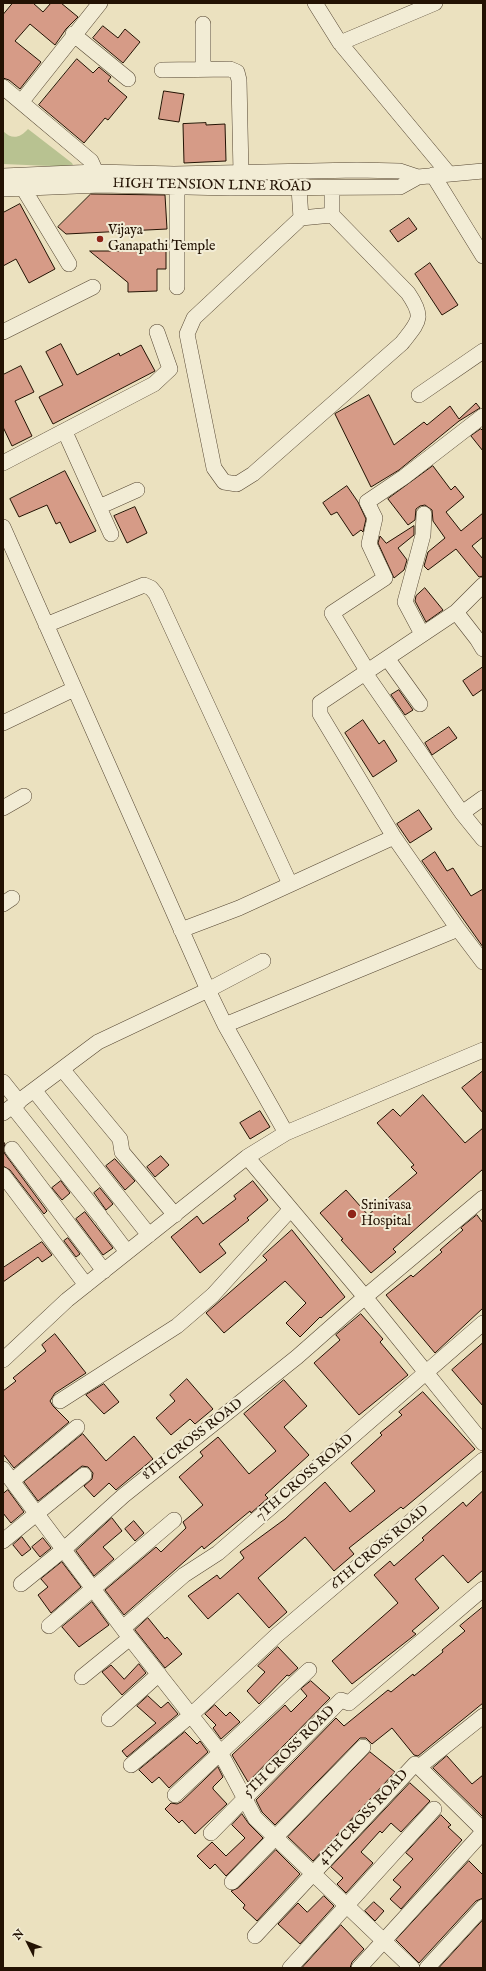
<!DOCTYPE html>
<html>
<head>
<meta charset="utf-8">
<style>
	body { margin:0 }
	#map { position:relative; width:486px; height:1971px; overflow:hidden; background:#ebe1bf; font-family:"IM FELL English",serif }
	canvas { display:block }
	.frame { position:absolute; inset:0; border:4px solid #231203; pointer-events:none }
	.north { position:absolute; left:8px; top:1923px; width:40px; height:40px; -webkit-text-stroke:3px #f2ecd5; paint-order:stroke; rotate:312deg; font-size:11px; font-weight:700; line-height:16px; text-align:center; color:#231203 }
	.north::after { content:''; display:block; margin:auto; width:14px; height:18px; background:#231203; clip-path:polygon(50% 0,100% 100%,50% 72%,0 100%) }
</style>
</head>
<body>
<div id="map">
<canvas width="486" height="1971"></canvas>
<div class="frame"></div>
<div class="north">N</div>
</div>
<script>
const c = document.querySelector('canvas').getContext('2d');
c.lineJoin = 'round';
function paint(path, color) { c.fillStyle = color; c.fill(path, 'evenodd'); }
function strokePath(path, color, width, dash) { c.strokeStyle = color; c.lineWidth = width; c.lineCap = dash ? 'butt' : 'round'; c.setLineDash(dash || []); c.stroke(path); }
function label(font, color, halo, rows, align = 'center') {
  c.font = font + ' "IM FELL English",serif'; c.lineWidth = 4; c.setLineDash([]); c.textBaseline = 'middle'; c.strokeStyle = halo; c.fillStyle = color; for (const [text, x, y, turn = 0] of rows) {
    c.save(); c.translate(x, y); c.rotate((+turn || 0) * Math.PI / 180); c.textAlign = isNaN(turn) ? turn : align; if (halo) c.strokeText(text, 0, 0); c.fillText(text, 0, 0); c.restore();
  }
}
const green = new Path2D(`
	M28,129L72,163L74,167L3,164V131C12,140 20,138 28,129Z`);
const building = new Path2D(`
	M13,3H33L43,12L51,3H61L78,17L66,29L55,45L30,24L15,41L41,62L20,89L9,80L3,78V15Z
	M103,26L118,38L125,29L140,42L123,63L93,38Z
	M77,59L93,73L99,67L111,77L108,81L127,97L108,120L105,118L84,143L39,105Z
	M164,91L184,94L179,122L159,119Z
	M206,123V125L225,124L226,161L184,163L183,124Z
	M91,194L165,195L167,229L66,234L58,227Z
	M20,204L55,269L29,283L16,259L3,266V213Z
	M409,218L417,229L398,242L390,231Z
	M90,251H166V269H157V291L128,292V283Z
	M430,263L458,305L442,315L415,274Z
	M61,344L77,375L119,353L120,356L141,345L155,371L53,424L39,397L63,385L46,352Z
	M21,366L34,392L15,401L32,436L12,446L3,427V375Z
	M369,395L394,445L424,422L427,425L450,406L459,419L476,403L480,408L459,421L399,470L371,487L335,414Z
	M481,429L483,431V451L471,436Z
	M433,466L451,490L455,486L464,497L446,512L461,531L483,513V537L472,546L483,559V576L479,577L456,549L428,570L424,566L428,552L445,538L433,521L432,510L425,505L420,506L416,509L415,520L408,525L388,499Z
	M65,471L96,531L70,543L60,522L56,524L47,505L19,517L10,499Z
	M347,486L358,502L366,519L363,532L361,530L353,536L337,512L331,515L323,503Z
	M135,507L147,533L127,543L114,516Z
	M414,526V535L398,548L407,560L404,570L394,578L378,543L380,536L386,543Z
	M425,588L443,610L426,622L415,601L416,596Z
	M483,667V689L473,696L463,681Z
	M399,690L413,710L405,715L391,695Z
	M363,720L379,744L384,740L397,761L373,777L345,733Z
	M449,727L457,738L432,755L425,743Z
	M419,810L432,829L410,843L397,824Z
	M435,852L447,871L453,868L471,896L483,889V947L422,861Z
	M483,1071V1113L462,1088Z
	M423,1095L465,1143L483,1128V1169L393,1249L396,1252L371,1273L341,1240L343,1239L320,1213L346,1190L368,1215L417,1173L411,1167L414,1165L377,1123L393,1109L400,1116Z
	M260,1111L270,1127L250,1139L240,1123Z
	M3,1141L5,1144L3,1150L5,1154L47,1211L44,1214L10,1170L3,1166Z
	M161,1156L169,1165L155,1177L147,1167Z
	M115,1159L135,1181L125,1190L106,1166Z
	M61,1181L70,1193L62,1200L52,1188Z
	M253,1181L268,1200L247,1218L249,1220L219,1244L226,1253L200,1273L171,1237L197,1216L203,1224L236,1199L234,1196Z
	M100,1188L113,1204L106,1210L94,1193Z
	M85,1212L113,1248L103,1255L76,1219Z
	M477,1215L483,1223V1308L435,1353L386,1295L411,1275L413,1277L442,1252L440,1250L463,1230L461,1228Z
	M292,1230L345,1297L321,1318L320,1317L300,1337L286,1323L306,1303L285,1281L224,1333L206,1313L267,1260L263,1256Z
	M68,1238L80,1254L76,1257L64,1241Z
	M42,1242L52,1255L42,1262L38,1257L3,1282V1268Z
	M361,1314L383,1339L380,1342L408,1375L359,1415L314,1363L340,1340L336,1335Z
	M55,1334L86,1373L55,1393L50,1401L53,1406L69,1422L14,1468L3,1454V1391L16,1381L13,1378L46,1351L42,1345Z
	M483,1343V1406L452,1370Z
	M187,1379L213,1409L195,1424L190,1419L171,1435L156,1418L175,1401L170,1395Z
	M284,1380L307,1406L284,1427L309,1455L265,1495L268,1498L251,1513L250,1511L204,1549L202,1546L124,1615L105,1590L156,1547L161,1552L186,1528L183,1522L203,1505L179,1477L203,1456L200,1452L218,1437L249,1474L276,1451L244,1414Z
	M104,1384L119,1402L104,1414L86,1395Z
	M423,1392L475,1449L403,1509L401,1507L349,1548L354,1554L334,1571L305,1537L258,1578L287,1612L269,1628L238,1593L208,1619L188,1596L217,1575L220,1579L244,1558L240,1552L285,1519L325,1482L350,1512L375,1491L351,1463L382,1435L380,1433L402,1415L399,1412Z
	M83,1434L106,1461L134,1436L153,1459L116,1490L109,1483L94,1497L84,1486L92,1479L93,1473L88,1467L82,1466L38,1501L24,1482Z
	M8,1490L24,1512L11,1523L3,1513V1494Z
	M483,1491V1570L468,1583L443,1555L415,1579L439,1608L412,1631L416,1634L352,1684L332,1661L398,1603L374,1575L390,1561L394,1566L424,1540L422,1538L463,1502L466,1506Z
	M112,1518L122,1531L103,1547L114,1559L94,1576L76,1551Z
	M134,1521L144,1533L135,1541L125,1529Z
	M22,1537L31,1549L22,1556L13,1545Z
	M43,1538L51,1548L40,1557L32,1547Z
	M62,1562L81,1587L51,1613L38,1595L48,1587L41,1579Z
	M92,1602L109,1625L79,1647L62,1627Z
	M483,1607V1703L418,1756L414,1755L392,1728L372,1744L366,1738H360L275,1825L262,1812L256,1800L336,1718L344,1726L388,1690L391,1692L413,1674L414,1676L443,1652L442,1650L465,1631L460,1626Z
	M148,1618L165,1639L167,1637L182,1654L165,1668L135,1630Z
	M278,1647L298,1668L289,1676L287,1675L259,1704L247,1691L265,1672L258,1666Z
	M139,1664L146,1673L122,1695L102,1672L111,1665L124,1679Z
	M311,1681L330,1698L248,1782L232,1755L285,1705L291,1712L307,1696L301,1689Z
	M148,1696L161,1708L168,1702L178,1714L127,1757L122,1751L156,1723L137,1706Z
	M215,1705L226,1716L230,1712L240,1722L221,1739L213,1728L216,1725L205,1714Z
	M185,1732L197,1744L200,1741L208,1752L169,1788L159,1777L152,1783L139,1770Z
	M370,1752L395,1772L313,1861L288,1837Z
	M447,1756L472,1784L483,1775V1817L433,1768Z
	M218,1767L223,1777L213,1787V1789L227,1804L195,1834L182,1820L179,1823L165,1809L171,1803L177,1804L181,1802Z
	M410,1783L430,1801L401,1832L391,1823L382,1833L380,1831L361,1852L373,1863L346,1893L337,1884L343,1878L331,1867Z
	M242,1814L249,1824L263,1838L226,1876L215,1864L210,1869L197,1856L212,1842L226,1856L245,1838L232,1825Z
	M441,1815L451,1825L448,1827L462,1840L401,1909L390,1899L401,1887L393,1880L413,1859L406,1853Z
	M276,1850L300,1874L257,1921L243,1908L245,1905L231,1891L238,1888Z
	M469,1861L483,1875V1898L476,1901L419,1963L396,1940Z
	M324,1896L334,1906L300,1944L278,1924L298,1903L307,1912Z
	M374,1902L384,1911L375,1921L365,1911Z
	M483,1920V1968H439Z
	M341,1925L364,1949L352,1962L350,1968H302Z`);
const minor = new Path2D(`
	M315,3L340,43L449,174
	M73,34L128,79
	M340,43L435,3
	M203,68V24
	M162,70L230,69L237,72L239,80L241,173
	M3,87L91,161L100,181
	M22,101L100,3
	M433,175L483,256
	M3,176L96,172L174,174L357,170L400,171L418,177L483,171
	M175,178L177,187V287
	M20,183L69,264
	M299,188L301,218L194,318L187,334L214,468L224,482L237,484L253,474L402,343C419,321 425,318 408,293L332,215V188
	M3,189L101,185L230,188L400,187L418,177
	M301,218L332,215
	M3,332L93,287
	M419,395L483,351
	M65,432L111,534
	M3,463L154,384L170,369L157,332
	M99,507L137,490
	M3,527L208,990L225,1025L286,1133
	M483,585L456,612L320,703V714L394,837L458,929L483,962
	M456,612L477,639L483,649
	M46,625L144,585L151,588L156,594L290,884
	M422,634L405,602L423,535L424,514
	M387,658L420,704
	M368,672L332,613L385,578L369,544L375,518L367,502L404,477L483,416
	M365,673L462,813L483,839
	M3,723L74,689
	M3,808L24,796
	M462,813L483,798
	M3,904L12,898
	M181,930L239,908L394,837
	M225,1025L458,929
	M62,1069L120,1139L122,1152L175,1215
	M3,1082L19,1102
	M34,1090L149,1235
	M13,1107L100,1216
	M3,1113L98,1042L208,990L263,961
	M12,1149L104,1271
	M247,1157L365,1297L483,1443
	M3,1175L86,1285
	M103,1220L127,1252
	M3,1360L67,1300L247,1157L286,1133L483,1050
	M60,1401L177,1326L213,1295L290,1210
	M3,1469L130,1638L220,1752L255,1818L412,1968
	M12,1481L77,1427
	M3,1541L84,1475
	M21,1584L63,1550L123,1496L297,1357L365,1297L483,1198
	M49,1626L174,1520
	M123,1628L184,1575L218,1553L483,1323
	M82,1677L130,1638
	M109,1719L159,1674
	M131,1765L190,1716L277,1635L483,1460
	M419,1767L483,1830
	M175,1795L309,1670
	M211,1833L341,1700L349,1703L483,1589
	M232,1882L363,1747
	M255,1936L415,1764L419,1767L483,1716
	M290,1968L434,1809
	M359,1968L483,1832
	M427,1968L483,1907`);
const markers = [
	[100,239,4,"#8f2418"],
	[352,1214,5,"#8f2418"]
];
const streetNames = [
	["HIGH TENSION LINE ROAD",212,186,1],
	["8TH CROSS ROAD",193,1440,-38],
	["7TH CROSS ROAD",305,1478,-41],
	["6TH CROSS ROAD",380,1548,-40],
	["5TH CROSS ROAD",290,1752,-45],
	["4TH CROSS ROAD",364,1818,-47]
];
const poiNames = [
	["Vijaya",108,231],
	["Ganapathi Temple",108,247],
	["Srinivasa",361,1206],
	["Hospital",361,1222]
];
paint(green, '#b8c291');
paint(building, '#d69b87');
strokePath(building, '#231203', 1);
strokePath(minor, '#554632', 16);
strokePath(minor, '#f2ecd5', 15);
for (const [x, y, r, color] of markers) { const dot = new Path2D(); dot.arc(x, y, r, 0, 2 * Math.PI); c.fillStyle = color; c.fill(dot); strokePath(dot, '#f2ecd5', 1.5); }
label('14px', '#231203', '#f2ecd5', streetNames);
label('14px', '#231203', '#f2ecd5', poiNames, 'left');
</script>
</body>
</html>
